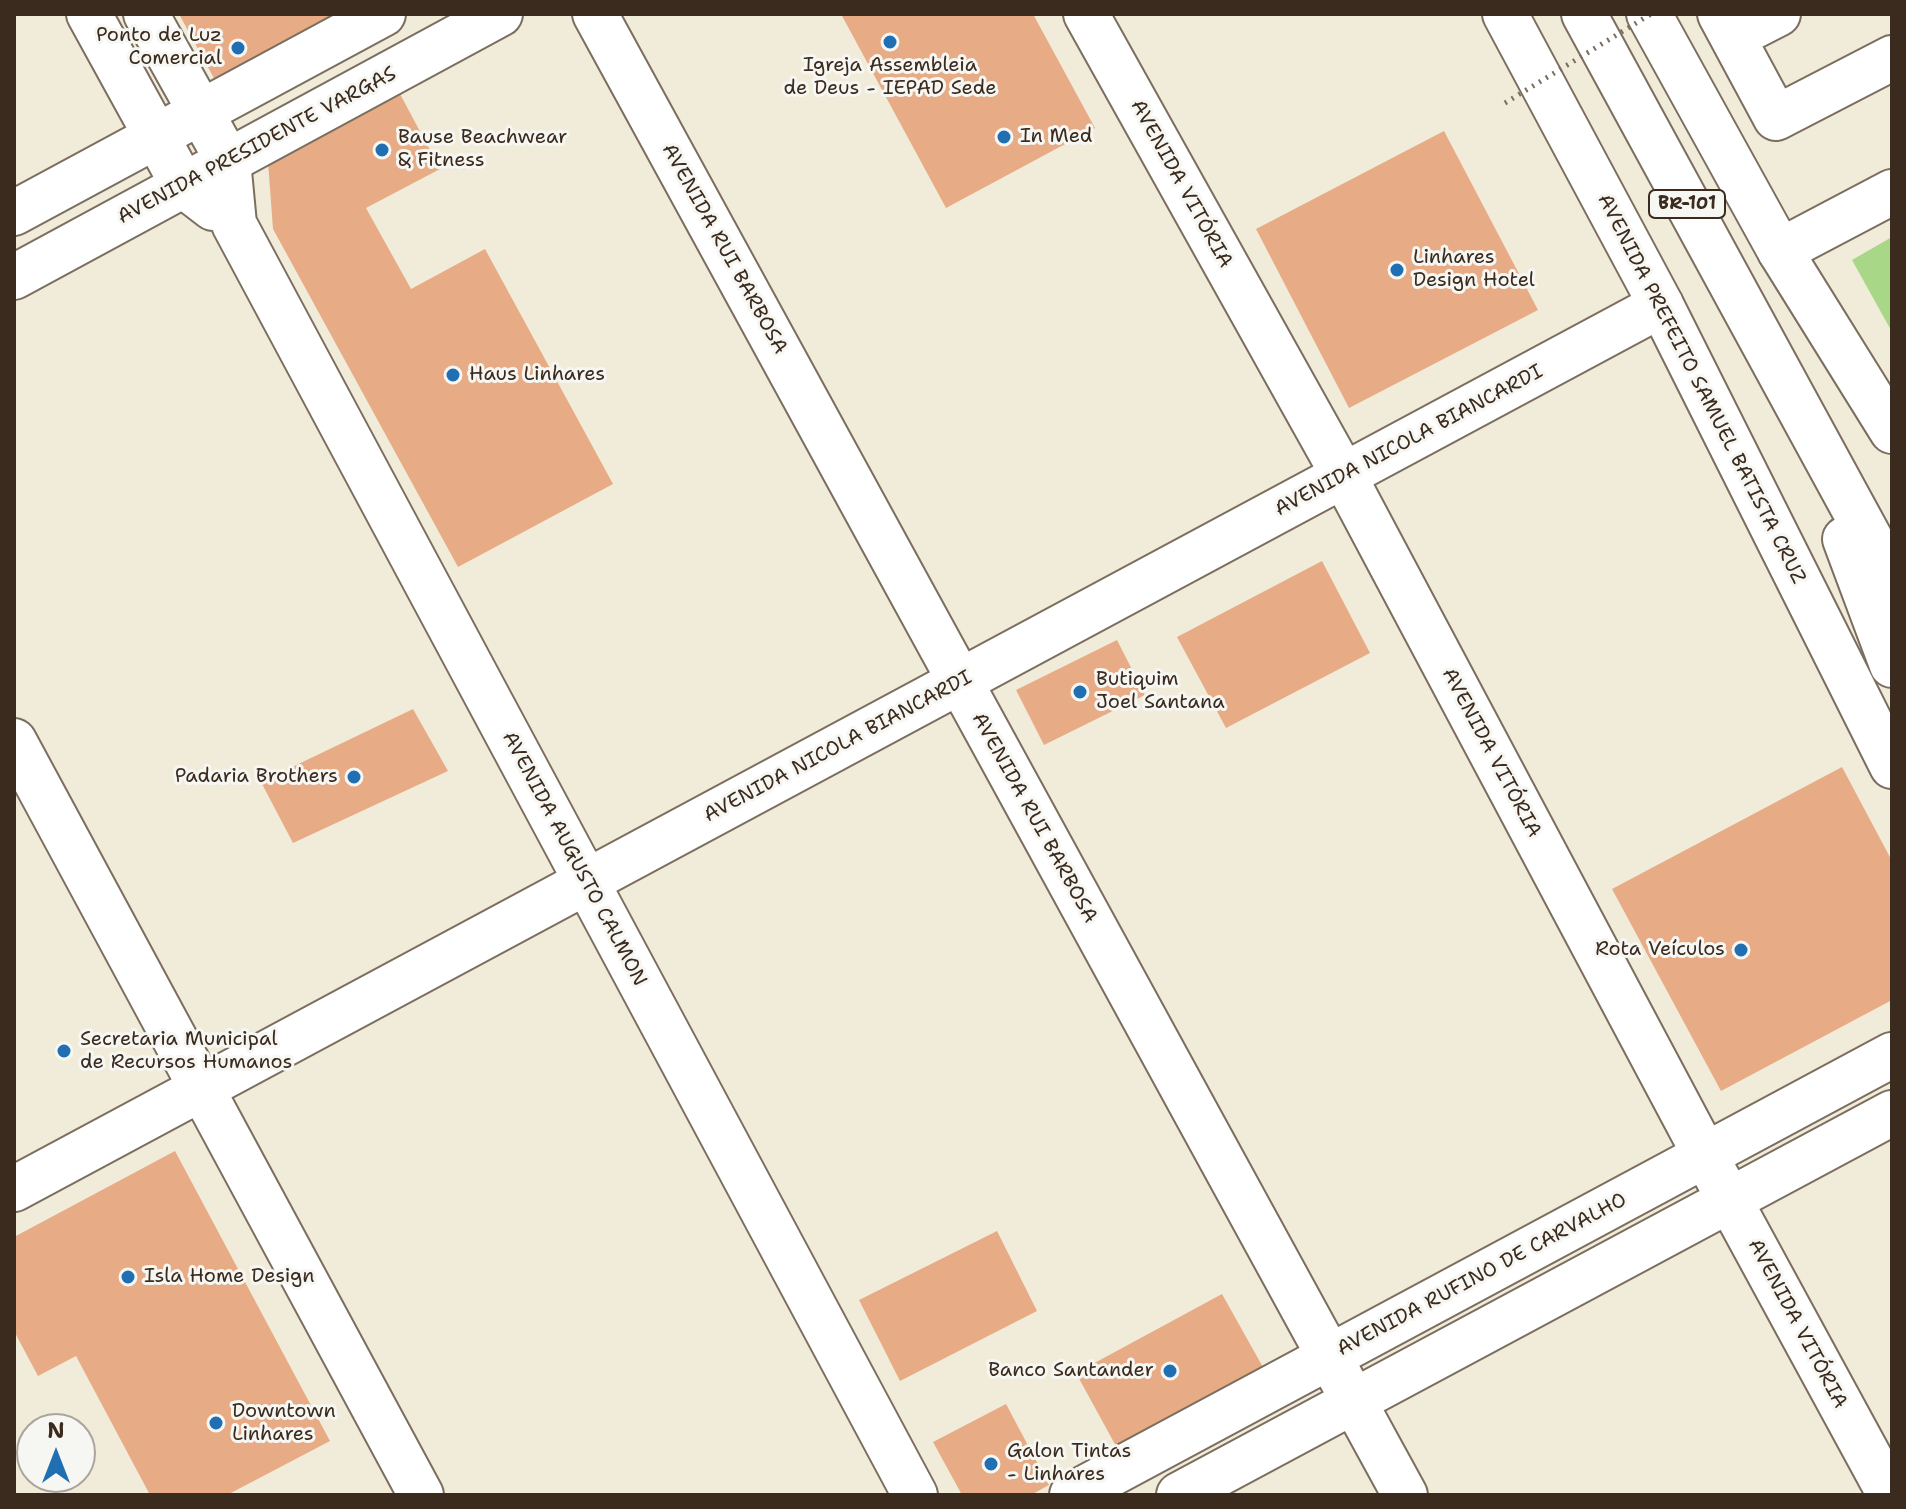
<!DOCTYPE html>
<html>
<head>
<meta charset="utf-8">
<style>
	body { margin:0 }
	#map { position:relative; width:1906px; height:1509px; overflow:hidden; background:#f1ebd9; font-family:"Shantell Sans",sans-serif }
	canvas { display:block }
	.frame { position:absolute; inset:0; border:16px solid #3b2a1e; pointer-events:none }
	.north { position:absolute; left:16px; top:1413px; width:80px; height:80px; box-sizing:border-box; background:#f6f6f2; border:2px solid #aba49d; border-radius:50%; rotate:0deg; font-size:22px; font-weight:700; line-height:32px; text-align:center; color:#3b2a1e }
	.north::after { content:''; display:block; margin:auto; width:28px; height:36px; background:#1f6fb2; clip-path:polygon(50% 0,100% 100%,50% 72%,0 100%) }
</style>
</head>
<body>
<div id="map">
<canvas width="1906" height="1509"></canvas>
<div class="frame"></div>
<div class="north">N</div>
</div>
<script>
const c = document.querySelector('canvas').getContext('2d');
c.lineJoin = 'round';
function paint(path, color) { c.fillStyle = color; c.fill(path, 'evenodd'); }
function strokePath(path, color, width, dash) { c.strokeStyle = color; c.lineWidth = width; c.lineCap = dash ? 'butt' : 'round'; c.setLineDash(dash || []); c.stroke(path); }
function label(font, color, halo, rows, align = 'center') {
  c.font = font + ' "Shantell Sans",sans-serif'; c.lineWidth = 6; c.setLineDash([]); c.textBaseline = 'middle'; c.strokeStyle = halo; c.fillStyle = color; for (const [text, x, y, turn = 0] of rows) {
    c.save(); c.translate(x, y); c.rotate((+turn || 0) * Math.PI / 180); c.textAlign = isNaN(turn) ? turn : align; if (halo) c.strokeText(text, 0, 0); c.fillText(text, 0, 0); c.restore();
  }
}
const green = new Path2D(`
	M1892,237V332L1852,260Z`);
const building = new Path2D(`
	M179,14H343L216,82Z
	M841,14H1033L1095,128L946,208Z
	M399,92L440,169L366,208L411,289L485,249L613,484L458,567L273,229L268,162Z
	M1444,131L1538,310L1349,408L1256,229Z
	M1322,561L1370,653L1226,728L1177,637Z
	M1117,640L1145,695L1044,745L1016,690Z
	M413,709L448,771L293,843L261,782Z
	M1842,767L1892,861V1000L1721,1091L1612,889Z
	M175,1151L330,1441L227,1495H150L76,1356L38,1376L14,1331V1237Z
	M997,1231L1037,1311L900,1381L859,1300Z
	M1222,1294L1264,1369L1117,1448L1076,1373Z
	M1006,1404L1049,1485L1031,1495H962L933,1442Z`);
const minor = new Path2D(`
	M89,14L183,185L213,208
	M146,14L228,161L234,224L915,1495
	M595,14L1405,1495
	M1086,14L1344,476L1705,1155L1890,1495
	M1720,14L1776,118L1892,58
	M1733,37L1778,14
	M1780,251L1892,192
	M14,741L421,1495
	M14,1189L1661,305
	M1072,1495L1892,1055
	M1179,1495L1892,1113`);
const major = new Path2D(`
	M1505,14L1661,305L1892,766
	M1649,14L1780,251L1892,431
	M14,213L383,14
	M14,277L500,14`);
const highway = new Path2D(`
	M1584,14L1892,579
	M1845,539L1892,665`);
const pathBridge = new Path2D(`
	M1505,103L1651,14`);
const markers = [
	[890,42,8,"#1f6fb2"],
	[238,48,8,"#1f6fb2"],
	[1004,137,8,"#1f6fb2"],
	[382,150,8,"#1f6fb2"],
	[1397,270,8,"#1f6fb2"],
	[453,375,8,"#1f6fb2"],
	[1080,692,8,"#1f6fb2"],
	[354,777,8,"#1f6fb2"],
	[1741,950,8,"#1f6fb2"],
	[64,1051,8,"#1f6fb2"],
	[128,1277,8,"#1f6fb2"],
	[1170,1371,8,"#1f6fb2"],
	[216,1423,8,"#1f6fb2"],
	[991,1464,8,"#1f6fb2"]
];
const shields = [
	[1687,204,76]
];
const shieldNames = [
	["BR-101",1687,204]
];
const poiNames = [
	["Ponto de Luz",222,36,"right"],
	["Comercial",222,59,"right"],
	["Igreja Assembleia",890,66,"center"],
	["de Deus - IEPAD Sede",890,89,"center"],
	["In Med",1020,137],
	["Bause Beachwear",398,138],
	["& Fitness",398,161],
	["Linhares",1413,258],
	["Design Hotel",1413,281],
	["Haus Linhares",469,375],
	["Butiquim",1096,680],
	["Joel Santana",1096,703],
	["Padaria Brothers",338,777,"right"],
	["Rota Veículos",1725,950,"right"],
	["Secretaria Municipal",80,1040],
	["de Recursos Humanos",80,1063],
	["Isla Home Design",144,1277],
	["Banco Santander",1154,1371,"right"],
	["Downtown",232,1412],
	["Linhares",232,1435],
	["Galon Tintas",1007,1452],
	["- Linhares",1007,1475]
];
const streetNames = [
	["AVENIDA PRESIDENTE VARGAS",257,146,-28],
	["AVENIDA VITÓRIA",1181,184,61],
	["AVENIDA RUI BARBOSA",724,249,61],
	["AVENIDA PREFEITO SAMUEL BATISTA CRUZ",1701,389,63],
	["AVENIDA NICOLA BIANCARDI",1409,441,-28],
	["AVENIDA NICOLA BIANCARDI",838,747,-28],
	["AVENIDA VITÓRIA",1491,753,62],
	["AVENIDA RUI BARBOSA",1034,818,61],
	["AVENIDA AUGUSTO CALMON",574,859,62],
	["AVENIDA RUFINO DE CARVALHO",1482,1275,-28],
	["AVENIDA VITÓRIA",1797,1324,62]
];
paint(green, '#a8d887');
paint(building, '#e7ac86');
strokePath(minor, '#7b6e5f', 48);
strokePath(major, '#7b6e5f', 48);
strokePath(highway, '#7b6e5f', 48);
strokePath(minor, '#fff', 44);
strokePath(major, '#fff', 44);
strokePath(highway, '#fff', 44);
strokePath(pathBridge, '#7b6e5f', 5, [2, 6]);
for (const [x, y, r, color] of markers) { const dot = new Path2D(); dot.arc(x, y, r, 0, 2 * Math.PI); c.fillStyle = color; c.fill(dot); strokePath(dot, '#f6f6f2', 3); }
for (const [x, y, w] of shields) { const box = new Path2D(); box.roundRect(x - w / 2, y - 14, w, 28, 6); c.fillStyle = '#f6f6f2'; c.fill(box); strokePath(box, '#3b2a1e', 2); }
label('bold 18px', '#3b2a1e', null, shieldNames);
label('20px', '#3b2a1e', '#f6f6f2', poiNames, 'left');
label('20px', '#3b2a1e', '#f6f6f2', streetNames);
</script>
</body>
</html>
